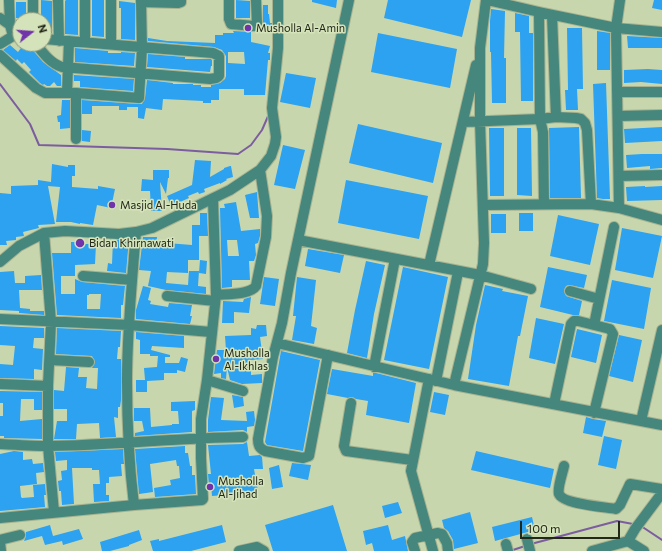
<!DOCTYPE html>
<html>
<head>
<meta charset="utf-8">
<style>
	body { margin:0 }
	#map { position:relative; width:662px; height:551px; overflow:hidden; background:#c8d6ae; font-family:Commissioner,sans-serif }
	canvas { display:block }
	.north { position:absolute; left:12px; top:12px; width:40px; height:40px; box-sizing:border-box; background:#d5e3bb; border:1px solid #8d987a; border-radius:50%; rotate:73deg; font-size:11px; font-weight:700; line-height:16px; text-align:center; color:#222718 }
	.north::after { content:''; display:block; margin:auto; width:14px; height:18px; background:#7033a9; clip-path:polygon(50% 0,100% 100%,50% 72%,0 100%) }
	.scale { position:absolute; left:520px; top:521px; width:100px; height:18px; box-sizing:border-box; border:2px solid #222718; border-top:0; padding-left:5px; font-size:12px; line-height:14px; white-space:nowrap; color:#222718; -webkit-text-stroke:3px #d5e3bb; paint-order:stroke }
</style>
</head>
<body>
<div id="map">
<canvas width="662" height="551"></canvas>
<div class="north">N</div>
<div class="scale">100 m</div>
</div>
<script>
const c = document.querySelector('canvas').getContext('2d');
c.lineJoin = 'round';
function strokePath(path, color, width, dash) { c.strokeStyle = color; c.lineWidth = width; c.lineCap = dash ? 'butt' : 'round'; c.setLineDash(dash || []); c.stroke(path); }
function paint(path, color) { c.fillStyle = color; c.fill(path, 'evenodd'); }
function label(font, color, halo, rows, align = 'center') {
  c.font = font + ' Commissioner,sans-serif'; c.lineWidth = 3; c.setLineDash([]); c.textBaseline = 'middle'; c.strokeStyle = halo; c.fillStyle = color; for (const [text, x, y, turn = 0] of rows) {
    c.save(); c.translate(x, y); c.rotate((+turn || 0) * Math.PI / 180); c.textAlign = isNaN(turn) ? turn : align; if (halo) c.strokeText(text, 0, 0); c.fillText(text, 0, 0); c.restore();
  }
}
const stream = new Path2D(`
	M0,84L30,124L39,145L167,149L238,154L251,145L262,130L269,114
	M641,526L662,540
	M531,544L617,521L633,524
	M510,551L525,546`);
const building = new Path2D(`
	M41,0L52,1V33H44V20H41Z
	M66,0H78V35L65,34V1Z
	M92,0H104V37L92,36Z
	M236,0L250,1V18H236Z
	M312,0H337L336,8L312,2Z
	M388,0H471L462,37L384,18Z
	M654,0H662V10L652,8Z
	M119,1L135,3V40L121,39V8H119Z
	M16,2H26V18H16Z
	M263,5H268V14H269L270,23H272V29L261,30L263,24Z
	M491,9L505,11L504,58H506V103H492L491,52H490V21Z
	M515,13L529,16V33H533V101H521L520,32H515Z
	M567,28H582L583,89H577L578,110H566L565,90H568Z
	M233,31L251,32V42L270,46L268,53H270V60H268L265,95H244V89H219V100H211V103H203V101L163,99L162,110L146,108L144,119L138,118V107H127V110H119V106H92V114H82V100L138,104H142L145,98L147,80L173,83V84H193V85H201V87H211V85L220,83L225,79L226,76V56L222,50L214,47L148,41V38L167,41L215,43V35H223V33H234ZM228,52H244L245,64L228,63Z
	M597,31L610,33V70H597Z
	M378,33L457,49L450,88L371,72Z
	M627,36L662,38V48H628Z
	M24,44H30L31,48L43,62L61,75V86H57L54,82L50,86H47L44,84L43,85L40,83L29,72L31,70L24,62L22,64L17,59L16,61L3,50L10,45L18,52Z
	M75,48L108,51V53H121V52L135,53L134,66L75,62Z
	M148,54L185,57V59H211L212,60V66H211L210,72L147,67Z
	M648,69L662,70V84L641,82L624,83V70Z
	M286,73L316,78L310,108L280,102Z
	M74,75L134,79L133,91L80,87V81H74Z
	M606,83L610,199H603L597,198L593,84Z
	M62,100H70V128L60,129V122H58L57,116L61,115Z
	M358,124L442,143L433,183L349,163Z
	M579,127L581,198H550L549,128Z
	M662,127V141L625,143L624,129Z
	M489,128H504V196H490Z
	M517,128H531L532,196L517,195Z
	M82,130L91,131L90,142L82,141Z
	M283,145L305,150L295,189L274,185Z
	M642,154H662V168L650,169V166L627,168L626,155Z
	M195,160L211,161L210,177L224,169V168L230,166H231L233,177L226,179L227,180L220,184V183L204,189L205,192L199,194L198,192L188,196L189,198L171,206L167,196L192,185Z
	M52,164L68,167V165H75V176H72V187L98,189V186L115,189L111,208L97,205L93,225L80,223V224L71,222H56L60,187L48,186L55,224L38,225L39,228L23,232L24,236L16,237V240L6,241L7,245H0V193L11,194V186L38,185V180L51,182Z
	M153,170H169V178H168L166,194L160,182L162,211H151L150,191H141L142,179L153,180Z
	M346,180L428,196L419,239L338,223Z
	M645,186V187L662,186V200L627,201L626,187Z
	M257,192L259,218H250L245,195Z
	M236,202L241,231L260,229V236L258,243L255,244L256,255L254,261H249L250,280H232V287L222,288L220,208H225L224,204ZM227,240H237L239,256H228Z
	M200,213H207L208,236H199V260H188V273L167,272L166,283L188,285L189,271H199L198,286L206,287V294L166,290L148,286L151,271L139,270L143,237H157L156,247H167V243L192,245V225H200Z
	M519,213H533V231H519Z
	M491,214H506V233H491Z
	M558,215L599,224L590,265L550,256Z
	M622,228L662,236L653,278L615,270Z
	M129,239L126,273L107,271L108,263L112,264L113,240Z
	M71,242H81V244H96L95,264L75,265V276H61V294H75V279L82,282L125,286L123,305H121V318L57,315L52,253H71ZM89,294H101L100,309H87V295H89Z
	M308,249L344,255L340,273L305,266Z
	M200,260L207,261L206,274L199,273Z
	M366,261L385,265L374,314L367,358L347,353L355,310Z
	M403,267L448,277L429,369L384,360Z
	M548,267L587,275L584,288L569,285L566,286L564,290L566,296L582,301L579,315H573L540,307Z
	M14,271L15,283H25V276L41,275L42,290H19L20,308L30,309V311H44V315L19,313V311L0,310V272Z
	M264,277L279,279L275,306L260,304Z
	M297,277L316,280L311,326L317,328L314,344L292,340L296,316H293Z
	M612,280L651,288L644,329L604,321Z
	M485,285L503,289L502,291L528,296L520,336H518L509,386L468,379L476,325Z
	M143,286L151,288L148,300L151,301L150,304L168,307L169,303L192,305L190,316H192L190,324L136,319V310Z
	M251,297L249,313L234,312V323H222L223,301L243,302L244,299Z
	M536,318L564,324L555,364L529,358Z
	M257,325H266L267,336L260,337L263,359L251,360V375L262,374V383L242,384L230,380L227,367L226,379L221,378V373L214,374L217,350H226L225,336L251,335V328L256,329Z
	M0,326L44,328V338H34L33,348L43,349L42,370L34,369V379L0,378V364L13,365L15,346L0,345Z
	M57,328L121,331L120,347H118L117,359H121V400L120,407H118V418L114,417L116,437L100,438L99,423L77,424L76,439H54L57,421H67V409H54V390L64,391L66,367L79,368L78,377H87L86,388L97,389L98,368H92L95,362L92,356L56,354Z
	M577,329L602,335L596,363L571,357Z
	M136,332L184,336V348L152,346L151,350L170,355V357H165V363H179L181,357L188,359L185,372L177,370V373H164V380L147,381V392H136V380H145L144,368L157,367L158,356H150V354H140V340L136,339Z
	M619,335L642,340L633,382L609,376Z
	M281,351L320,360L303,451L267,445L265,442Z
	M332,369L373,376V373H376L416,383L409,423L366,415L368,401L356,399L352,397L348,398L327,394Z
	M0,391L42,392V410H34V399H21L20,421L42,419V439L4,438V436H0V416H3V403H0Z
	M434,392L449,395L445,415L430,412Z
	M232,395L243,397L244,406L234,408Z
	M211,397L224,398L221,420L247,421L246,412L254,411L255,420L254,426L247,427V432L243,430L208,432V420Z
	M195,401V410L192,411V432L135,436V433L144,431L142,421H134V408H150L151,427L172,425V424H179L178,411H171V402Z
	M586,417L593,419L606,421L602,437L583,433Z
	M604,436L622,440L616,469L598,465Z
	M247,442L249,456L260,455L262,457L263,469H254L258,491L239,494L212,496L211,485L209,486L208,474H211L208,445L243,444Z
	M185,446V453H188L190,466H192V475H195L196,494L155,497L154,488L171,485L170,480L180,478L179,466H177L176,460L150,464L153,492L139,494L135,449Z
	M123,449L124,464H121L122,476L109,477V483H106V495H109V501L94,502L93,484H100L99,470H92V468H72L74,504L62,505L61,491H59L58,481L62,480L61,471L67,470V460L56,461L55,452Z
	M14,451L23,452V460L32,459L33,464L43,463L44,472L36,473L37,484L20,486L21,497L22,498L34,497L33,485L45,484L46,495H44L45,507L0,511V454Z
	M476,451L554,469L550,488L471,470Z
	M292,463L311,465L308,480L289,476Z
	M279,465L283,487L272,489L269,468Z
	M398,502L402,513L385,518L382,506Z
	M333,505L347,551H273L265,525Z
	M470,512L478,543L454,549L453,540L448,531L444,528L442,520Z
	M532,517L535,530L495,541L492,527Z
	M50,525L53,536L79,529L83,539L63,545L62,541L45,545L42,536L24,541L26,536V532Z
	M222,525L226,542L191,551H153L150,541L159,539V541Z
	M388,525L392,540L405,536L408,551H374L372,543L366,545L363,531Z
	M139,530L142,540L129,545V546L110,551H102L100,542Z`);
const minor = new Path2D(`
	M9,0L10,25L13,36
	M58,0L59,41
	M85,0V42
	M229,0V19L231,24L254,26L257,24L256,0
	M487,0L539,12L616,28L662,32
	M141,2L178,3L181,2V0
	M539,12L540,119L543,132L544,204
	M552,15L556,117
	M0,18L10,25
	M33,20V0
	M0,44L13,36H20
	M36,44C43,53 51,64 62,67L210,79L216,78L219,76V56L213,53L44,39
	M111,44V0
	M0,55L36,88L45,93H76L139,98L142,48L141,0
	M617,92H662
	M67,93L69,41
	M618,116L662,115
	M463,122L540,119L556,117L576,118L581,119L585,123L587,130L591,204
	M76,139V93
	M619,176L662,175
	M483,205L591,204L619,208L662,220
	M619,208L616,28L620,0
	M44,233L51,322L48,386V446L54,512
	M298,240L480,275L531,289
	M0,262L19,246L44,233L65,231L119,234L136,232L152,228L230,190L260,170L271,156L275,144L276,137L272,108L278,48V0
	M429,265L476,65
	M83,276L132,280
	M570,291L599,299
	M216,295C226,294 250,295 256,286L266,237L267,216L260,170
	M167,296L215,301
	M0,319L129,325L211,332
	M594,325L614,227
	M277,343L454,385L662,425
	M328,355L309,456L303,458L265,451C259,448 258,445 258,439L273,357L282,323L291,273L349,0
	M50,360L89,362
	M374,367L395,259
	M429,379L411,471L433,551
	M207,380L243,391
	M436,381L458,272
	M0,384L48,386
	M454,385L483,264L484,243L480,121V48L486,0
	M351,403L344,446L346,451L412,460
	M554,404L571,324L574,321H578L610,329L613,334L594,413
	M641,421L662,330
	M0,444C16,445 32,446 49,446C114,445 178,438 243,437
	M564,466C563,472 557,488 559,494C563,504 605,507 616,509L620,505L630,484L662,489
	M134,505C129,464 127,422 127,381C127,331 132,281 136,232
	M0,518L134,505L202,500L203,499L201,458V419L207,380L216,295L213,199
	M527,539L530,551
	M0,540L20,535
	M628,541L644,551
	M0,542L1,551
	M506,544L508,551
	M239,551L257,547L264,551
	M415,551L412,542L415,538L438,533L442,534L447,543L448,551
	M592,551L628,541L635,529L662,493`);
const markers = [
	[248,28,4,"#7033a9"],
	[112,205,4,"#7033a9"],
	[80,243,5,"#7033a9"],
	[216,359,4,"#7033a9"],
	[210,487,4,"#7033a9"]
];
const poiNames = [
	["Musholla Al-Amin",256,28],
	["Masjid Al-Huda",120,205],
	["Bidan Khirnawati",89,243],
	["Musholla",224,353],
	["Al-Ikhlas",224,366],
	["Musholla",218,481],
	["Al-Jihad",218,494]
];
strokePath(stream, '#7c5d9f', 2);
paint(building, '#2ca2f0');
strokePath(minor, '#a7b390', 12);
strokePath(minor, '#45867d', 10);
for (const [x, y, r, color] of markers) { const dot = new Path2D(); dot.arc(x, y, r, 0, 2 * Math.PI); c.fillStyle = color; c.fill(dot); strokePath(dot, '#d5e3bb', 1.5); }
label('11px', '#222718', '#d5e3bb', poiNames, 'left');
</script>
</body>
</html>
